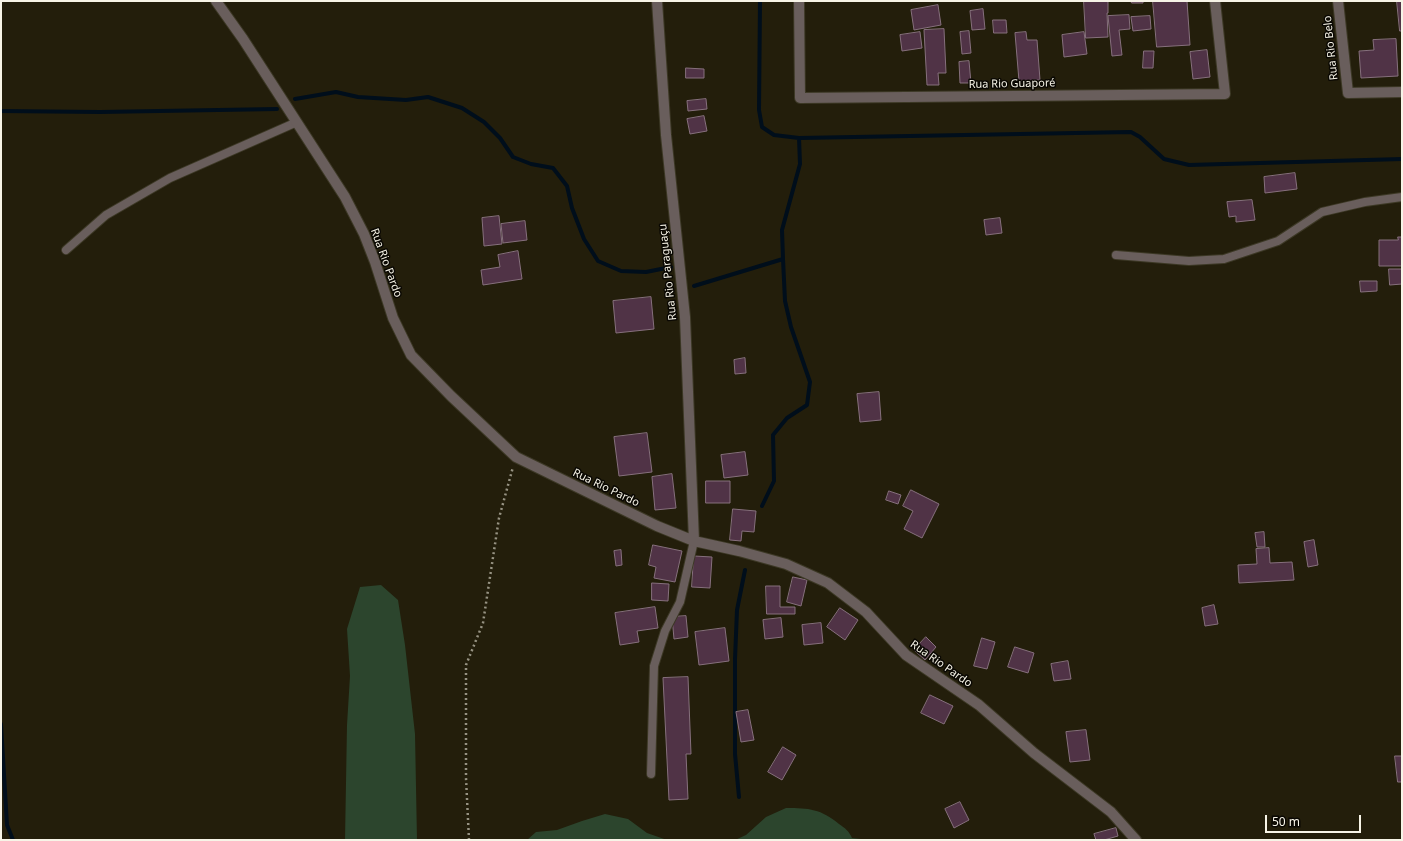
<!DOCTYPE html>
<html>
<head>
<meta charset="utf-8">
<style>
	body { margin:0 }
	#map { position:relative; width:1403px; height:841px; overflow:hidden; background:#231e0b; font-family:"Noto Sans",sans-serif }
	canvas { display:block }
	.frame { position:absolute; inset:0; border:2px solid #f7f4e7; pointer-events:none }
	.scale { position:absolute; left:1265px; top:815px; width:96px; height:18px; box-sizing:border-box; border:2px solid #f7f4e7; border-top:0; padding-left:5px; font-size:12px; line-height:14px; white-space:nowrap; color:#f7f4e7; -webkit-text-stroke:3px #0a0803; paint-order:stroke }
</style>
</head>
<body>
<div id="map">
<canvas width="1403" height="841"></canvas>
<div class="frame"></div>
<div class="scale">50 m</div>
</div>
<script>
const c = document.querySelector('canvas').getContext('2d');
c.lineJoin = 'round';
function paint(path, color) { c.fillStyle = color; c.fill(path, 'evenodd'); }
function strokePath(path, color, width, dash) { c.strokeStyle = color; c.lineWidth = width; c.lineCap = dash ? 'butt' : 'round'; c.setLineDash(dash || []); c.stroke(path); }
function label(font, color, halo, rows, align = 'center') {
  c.font = font + ' "Noto Sans",sans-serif'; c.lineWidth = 3; c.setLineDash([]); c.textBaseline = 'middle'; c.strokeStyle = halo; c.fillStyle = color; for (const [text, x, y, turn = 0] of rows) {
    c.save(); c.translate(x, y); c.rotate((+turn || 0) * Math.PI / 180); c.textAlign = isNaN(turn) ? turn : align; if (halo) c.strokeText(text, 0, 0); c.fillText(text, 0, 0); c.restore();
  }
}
const green = new Path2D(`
	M381,585L398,600L405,645L415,734L417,840H345L347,725L350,676L347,629L360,587Z
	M786,808C809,808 821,809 839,824C845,828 849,831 852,838L870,840H735L746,835L766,817Z
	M605,814L628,819L647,833L667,840H527L536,832L557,830L582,821Z`);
const stream = new Path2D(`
	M760,1L759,110L762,127L774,135L799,138L1131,132L1140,137L1164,159L1189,165L1402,159
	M295,99L336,92L358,97L406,100L428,97L462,108L484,122L500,138L513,157L531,164L553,168L567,186L572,208L584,239L598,261L621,271L646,272L671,267
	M1,111L100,112L277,109
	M694,286L783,259L782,230L800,164L799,138
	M762,506L774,481L773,435L787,418L807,405L810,382L791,327L785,301L783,259
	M1,724L7,825L13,840
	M739,797L735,754V659L737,610L745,570`);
const building = new Path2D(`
	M1084,1H1108V13H1107L1108,37L1086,38Z
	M1131,1H1143V3H1132Z
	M1153,1H1187L1190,45L1157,47Z
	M1397,1H1402V31H1400Z
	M938,5L941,25L914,30L911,10Z
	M983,9L985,29L972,30L970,11Z
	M1129,15L1130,29L1119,30L1122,55L1112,56L1108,16Z
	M1150,16L1151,29L1133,31L1131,17Z
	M993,20H1006L1007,33H994Z
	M944,29L946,73H938L939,85H927L924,30Z
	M969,31L971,53L962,54L960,32Z
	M920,32L922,48L902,51L900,35Z
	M1026,32L1027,40H1037L1040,80L1019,81L1015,33Z
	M1084,32L1087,54L1064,57L1062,35Z
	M1396,39L1398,76L1361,78L1359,51L1374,50L1373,40Z
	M1207,50L1210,77L1193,79L1190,52Z
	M1144,51H1154L1153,68H1143Z
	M969,61L971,83H960L959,62Z
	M686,68L704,69V78H686Z
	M706,99L707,109L688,111L687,101Z
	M704,116L707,131L690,134L687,119Z
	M1295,173L1297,189L1265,193L1264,177Z
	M1252,200L1255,220L1236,222V216L1229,217L1227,202Z
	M499,216L502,244L484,246L482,218Z
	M1000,218L1002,233L986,235L984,220Z
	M525,221L527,240L503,243L501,224Z
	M1398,237H1402V266H1379V240H1398Z
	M518,251L522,279L483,285L481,270L500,267L498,255Z
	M1389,269H1402V284L1390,285Z
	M1360,281H1377V291L1361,292Z
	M651,297L654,329L616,333L613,301Z
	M745,358L746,373L735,374L734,360Z
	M879,392L881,420L860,422L857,394Z
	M647,433L652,472L619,476L614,437Z
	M745,452L748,475L724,478L721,455Z
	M672,474L676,508L655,510L652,477Z
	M706,481H730V503H706Z
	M911,490L939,504L922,538L904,529L913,511L903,506Z
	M889,491L901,495L898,504L886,500Z
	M733,509L756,511L754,532L742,531L741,541L730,540Z
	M1264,532L1265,547H1257L1255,533Z
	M1314,540L1318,565L1308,567L1304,542Z
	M653,545L682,551L675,582L654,578L656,567L649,565Z
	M1269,548L1270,563L1292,562L1294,580L1239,583L1238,565L1257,564L1256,549Z
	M621,550L622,565L616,566L614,551Z
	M694,556L712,557L710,588L692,587Z
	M793,577L807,580L801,606L787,602Z
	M652,583L669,584L668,601L652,600Z
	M766,586H780V607H795V614H767Z
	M1214,605L1218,624L1205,626L1202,608Z
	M655,607L658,628L637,631L639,642L620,645L615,613Z
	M840,608L858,620L845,640L827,627Z
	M686,616L688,637L674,639L672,617Z
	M781,618L783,637L765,639L763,620Z
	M821,623L823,643L804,645L802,625Z
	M725,628L729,661L699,665L695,632Z
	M926,637L936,647L925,660L914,650Z
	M982,638L995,642L987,669L974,666Z
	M1015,647L1034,653L1028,673L1008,667Z
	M1068,661L1071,679L1054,681L1051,664Z
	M688,677L691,754H686L688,799L669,800L663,678Z
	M930,695L953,706L944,724L921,713Z
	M748,710L754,740L741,742L736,712Z
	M1086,730L1090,760L1070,762L1066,732Z
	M783,747L796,755L782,780L768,772Z
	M1395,756H1402V782H1398Z
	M960,802L969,820L954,828L945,809Z
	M1116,828L1118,836L1104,840H1096L1094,834Z`);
const path = new Path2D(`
	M469,840L466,778V665L483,623L499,518L513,467`);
const service = new Path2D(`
	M66,250L106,215L170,178L297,122
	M1116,255L1189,261L1224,259L1278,241L1322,212L1365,202L1402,197
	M651,774L654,666L665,631L680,602L694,541`);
const minor = new Path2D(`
	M216,1L243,39L345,197L364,234L375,262L393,318L411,355L451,396L516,457L657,526L694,541L739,551L786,564L828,583L866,612L906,655L979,705L1034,753L1111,812L1136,840
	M657,1L666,135L685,317L694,541
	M799,1L800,98L1225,94L1215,1
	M1338,1L1348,93L1402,92`);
const streetNames = [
	["Rua Rio Belo",1331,48,-96],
	["Rua Rio Guaporé",1012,84,-1],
	["Rua Rio Pardo",386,263,70],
	["Rua Rio Paraguaçu",668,272,-96],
	["Rua Rio Pardo",606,488,26],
	["Rua Rio Pardo",941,664,35]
];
paint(green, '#2c452d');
strokePath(stream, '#000e1b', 4);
paint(building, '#503346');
strokePath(building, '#86707d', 1);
strokePath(service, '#3c3825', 10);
strokePath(minor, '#3c3825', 12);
strokePath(path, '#979383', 2.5, [2, 3]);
strokePath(service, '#695e5c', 8);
strokePath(minor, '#695e5c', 10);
label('11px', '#f7f4e7', '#0a0803', streetNames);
</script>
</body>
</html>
